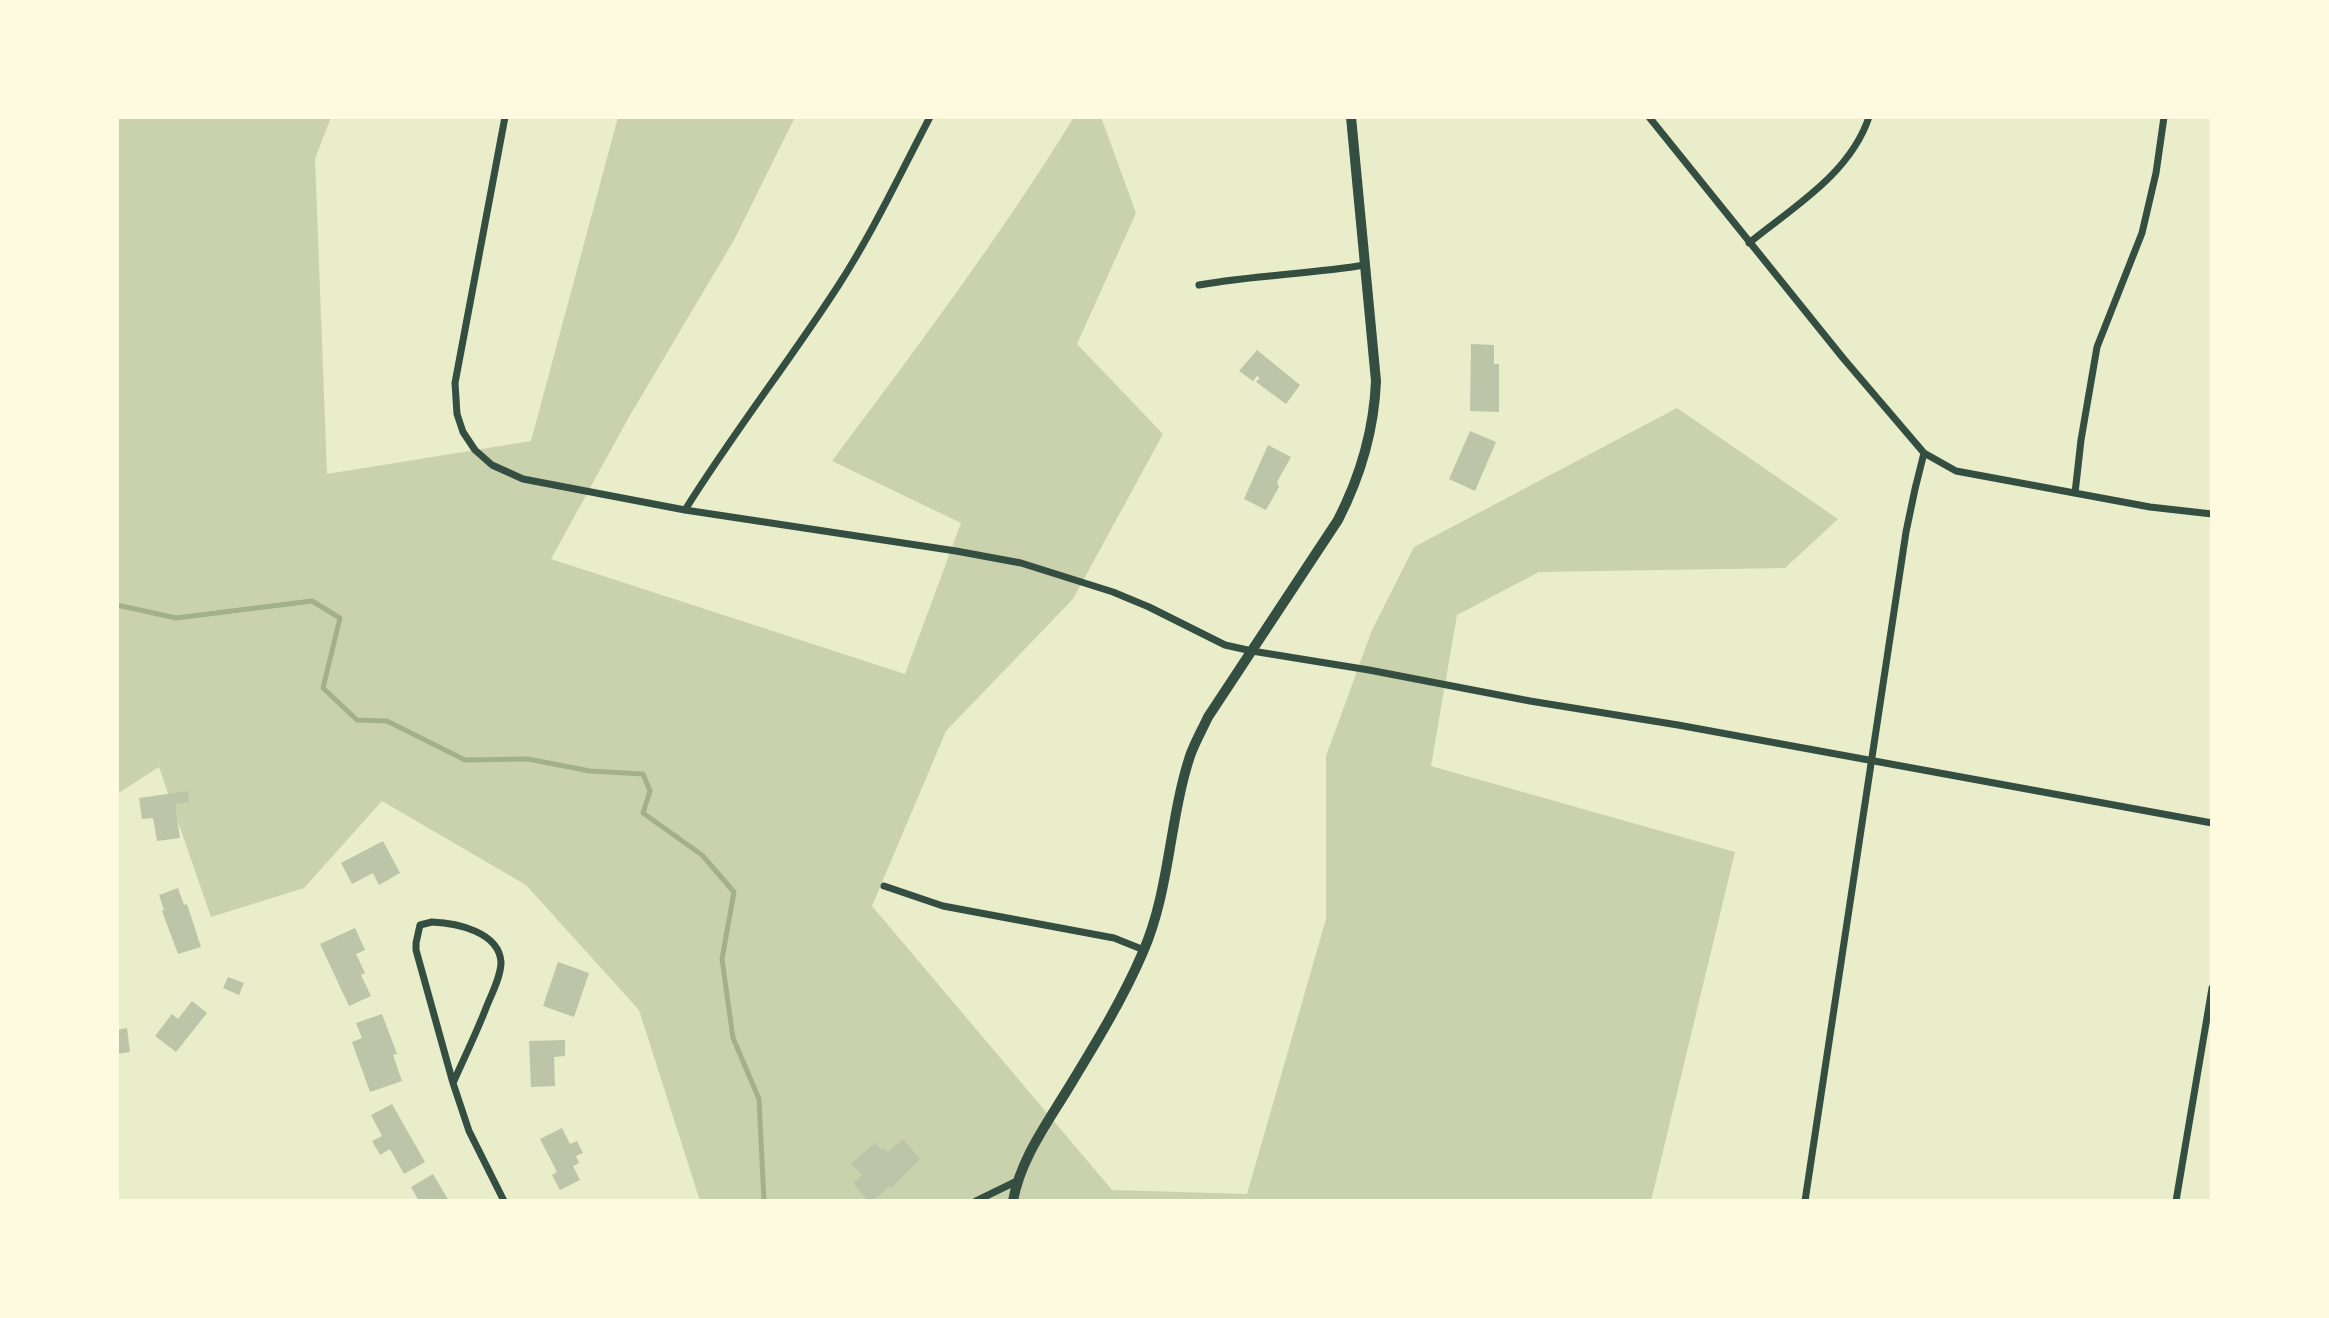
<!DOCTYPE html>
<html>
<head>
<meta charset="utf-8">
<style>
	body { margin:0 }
	#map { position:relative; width:2329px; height:1318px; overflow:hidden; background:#e9edc9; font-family:"PT Serif",serif }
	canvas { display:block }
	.frame { position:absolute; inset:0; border:119px solid #fefae0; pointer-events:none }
</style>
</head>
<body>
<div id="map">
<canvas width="2329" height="1318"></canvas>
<div class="frame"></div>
</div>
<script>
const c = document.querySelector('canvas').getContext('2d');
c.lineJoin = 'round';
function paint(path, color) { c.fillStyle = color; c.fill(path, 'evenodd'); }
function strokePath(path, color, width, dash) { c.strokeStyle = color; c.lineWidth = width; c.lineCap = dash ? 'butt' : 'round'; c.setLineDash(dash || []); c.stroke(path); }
const green = new Path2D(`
	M117,117H331L315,159L327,474L531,441L618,117H795L734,240L629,417L551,559L905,674L961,523L832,461C916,349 1000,237 1074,117H1101L1136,213L1077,344L1163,434L1073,599L946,731L872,906L1112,1190L1247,1194L1326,919V756L1372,630L1414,547L1677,408L1838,519L1785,568L1539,572L1457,615L1431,766L1735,852L1651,1201H700L639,1010L526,885L382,801L304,888L211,917L159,767L117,794Z`);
const stream = new Path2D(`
	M117,605L176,618L312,601L340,618L323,688L357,720L387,721L465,760L528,759L590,771L643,774L650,791L643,813L702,855L734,892L722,959L733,1038L759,1099L764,1201`);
const building = new Path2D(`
	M1471,344L1494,345V364H1499V412L1470,411Z
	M1257,350L1300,385L1286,404L1256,382L1260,378L1257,376L1253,381L1239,371Z
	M1470,431L1496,442L1475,491L1449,479Z
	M1268,445L1291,457L1277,482L1279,487L1266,510L1244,499Z
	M188,791L189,802L175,804L180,838L157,841L153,818L142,819L139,798Z
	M383,841L400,873L379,885L373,873L352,884L341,863Z
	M178,888L184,905L187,904L201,947L178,954L162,911L164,910L159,895Z
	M355,928L365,950L356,954L365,973L361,975L371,996L349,1006L320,944Z
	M558,962L589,973L574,1017L543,1006Z
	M228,977L244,983L239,995L223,988Z
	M192,1001L207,1013L176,1052L155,1036L172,1014L178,1019Z
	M382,1014L397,1054L393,1055L402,1081L370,1092L352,1042L362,1038L356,1023Z
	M127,1028L130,1052L117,1054V1030Z
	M565,1040V1056L554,1057L555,1086L531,1087L529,1041Z
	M392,1104L425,1162L404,1174L390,1149L380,1155L372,1141L382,1136L371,1115Z
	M562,1128L570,1144L577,1141L583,1153L576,1156L579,1163L573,1166L580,1180L560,1190L552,1175L557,1172L540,1139Z
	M903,1139L920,1159L891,1188L889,1186L873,1201H868L853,1183L862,1175L851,1164L875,1143L882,1150L884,1148L888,1152Z
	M433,1174L449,1201H419L411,1187Z`);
const minor = new Path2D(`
	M505,117L455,383L457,414L463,432L475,450L492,465L523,479L685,510L956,551L1021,563L1113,592L1149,607L1225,645L1252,651L1369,670L1530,701L1678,725L2212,823
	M1649,117L1843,358L1924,453L1956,471L2150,507L2212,514
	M1749,243C1793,207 1850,174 1869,117
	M1199,285C1254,275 1310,274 1365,265
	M2075,493L2081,440L2097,347L2142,233L2156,173L2164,117
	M685,510C733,433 789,362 838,286C873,232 900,174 930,117
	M884,886L943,906L1114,938L1144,950
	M432,922C457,923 499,932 501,962C501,977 491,995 486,1008C476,1034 464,1058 453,1083L416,950V943L420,925Z
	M453,1083L469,1131L504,1201
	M976,1201L1017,1181
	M1805,1201L1906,532L1915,489L1924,453
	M2176,1201L2212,988`);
const tertiary = new Path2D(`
	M1013,1201C1020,1161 1045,1126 1066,1092C1094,1046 1122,1001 1143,952C1170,890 1169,820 1190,756C1195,742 1202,730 1208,717L1338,520C1361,475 1374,431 1376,381L1351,117`);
paint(green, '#cad2ad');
strokePath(stream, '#a3b18a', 5);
paint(building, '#bcc5a7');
strokePath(minor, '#344e41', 7);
strokePath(tertiary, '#344e41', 10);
</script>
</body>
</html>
